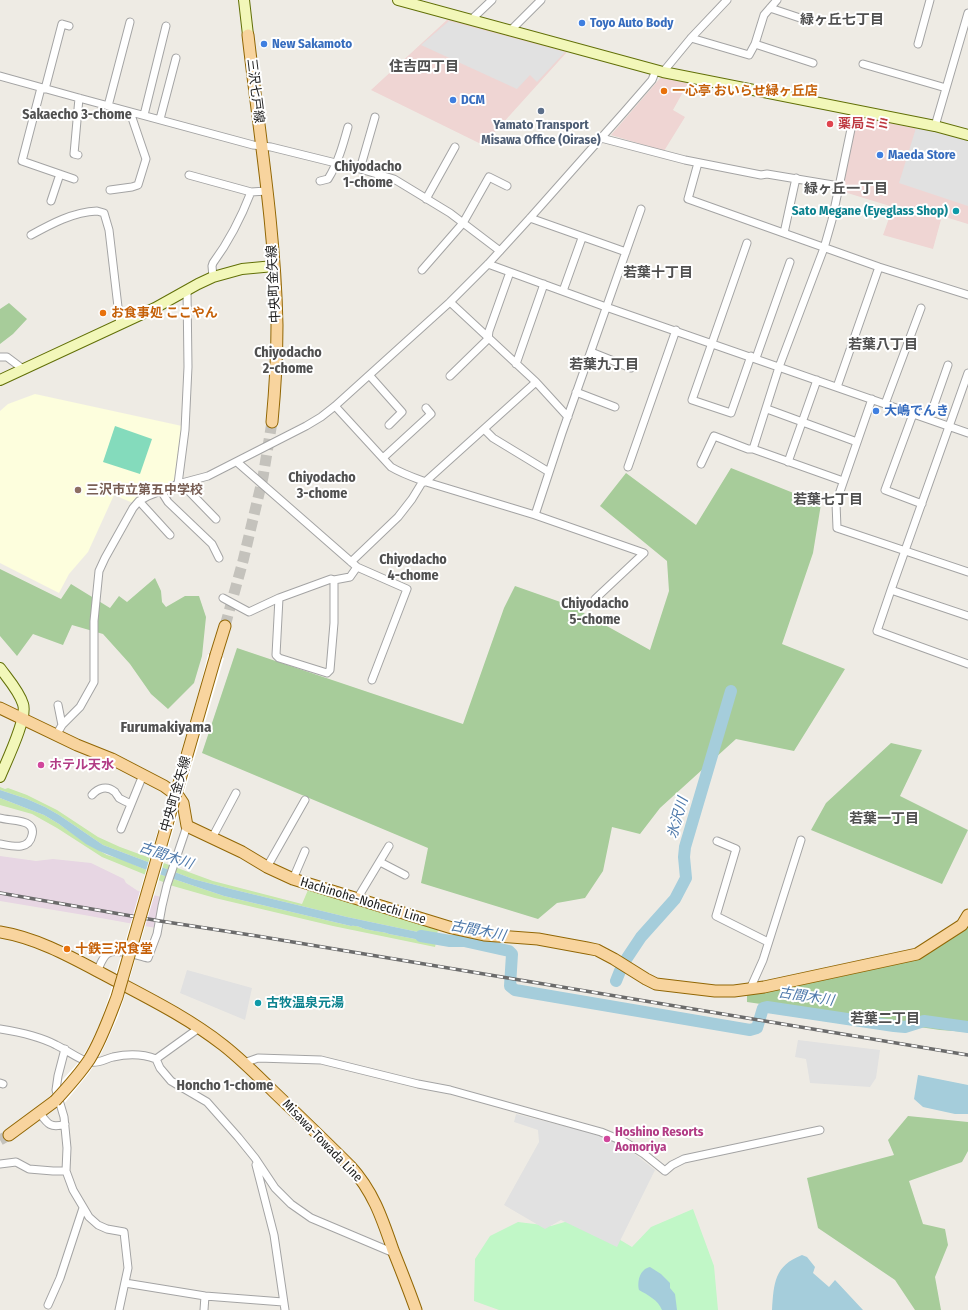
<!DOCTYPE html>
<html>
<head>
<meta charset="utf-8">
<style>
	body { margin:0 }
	canvas { display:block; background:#eeebe4 }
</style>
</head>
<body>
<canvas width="968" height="1310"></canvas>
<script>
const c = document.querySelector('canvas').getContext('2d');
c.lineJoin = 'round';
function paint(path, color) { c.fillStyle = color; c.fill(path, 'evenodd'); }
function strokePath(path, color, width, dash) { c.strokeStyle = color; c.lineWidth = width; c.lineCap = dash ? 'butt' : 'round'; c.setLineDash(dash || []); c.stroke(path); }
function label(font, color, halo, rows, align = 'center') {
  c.font = font + ' "Fira Sans Condensed","Noto Sans JP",sans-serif'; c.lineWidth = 4; c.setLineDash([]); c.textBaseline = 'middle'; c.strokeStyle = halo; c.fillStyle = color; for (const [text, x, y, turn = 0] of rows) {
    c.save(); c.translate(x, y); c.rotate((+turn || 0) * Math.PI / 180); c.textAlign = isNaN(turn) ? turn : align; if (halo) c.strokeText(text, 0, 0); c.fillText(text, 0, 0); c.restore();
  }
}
const commercial = new Path2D(`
	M449,18L567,52L483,145L371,90Z
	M662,76L688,83L673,110L685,117L664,151L611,135Z
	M858,117L941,133L968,141V224L942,216L933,249L883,235L893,207L841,191Z`);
const industrial = new Path2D(`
	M0,856L36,861L53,859L91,863L124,879L126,883L138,891L161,897L156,928L84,915L0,901Z`);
const education = new Path2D(`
	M35,394L182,426L174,480L168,485L138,497L133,503L114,495L88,552L69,574L59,593L0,563V411L8,404Z`);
const grass = new Path2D(`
	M0,787L5,789L8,788L27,795L57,810L98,837L120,847L213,881L302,904L308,890C351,904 395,915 438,929L437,935L418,932L347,917L231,889L193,879L103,845L59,815L45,807L27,799L0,790Z
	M0,798L44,815L59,824L86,843L107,855L121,859L144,869L224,896L351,926C358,925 362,929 370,930C376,932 383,931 389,934L436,943L435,947L333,926L215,898L173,886L102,857L57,828L32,814L0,805Z`);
const forest = new Path2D(`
	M9,303L27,319L13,334L0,344V309Z
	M731,468L821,504L813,553L782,644L845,669L794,751L736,739L660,808L640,834L612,827L603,871L585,898L557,903L538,919L421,883L428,848L202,753L237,648L463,724L504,608L515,586L569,605L650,650L669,591L667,561L600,506L626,473L696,525Z
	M0,569L61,599L71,584L110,608L119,596L127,602L155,578L161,591L162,602L166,607L185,596H199L206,617L202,656L194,683L168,709L151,694L130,664L103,634L72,625L63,645L33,634L17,656L0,636Z
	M891,743L922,750L900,796L968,830L942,884L811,830L826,803Z
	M968,922V1032L940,1030L747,1002V993L918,958Z
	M908,1116L968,1122V1151L962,1162L909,1181L923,1224L945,1229L948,1245L935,1277L941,1310H915L895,1280L818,1228L807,1178L894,1155L888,1140Z`);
const park = new Path2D(`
	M693,1209L714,1266L718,1310H499L474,1301L475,1259L490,1236L518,1222L551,1226L582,1217L632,1247L651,1227Z`);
const pitch = new Path2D(`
	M115,426L152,439L140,474L103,462Z`);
const parking = new Path2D(`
	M449,21L565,52L537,82L530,75L517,89L421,45Z
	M916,128L941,133L968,141V206L899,183Z
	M187,970L252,988L245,1020L180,993Z
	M798,1040L880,1050L876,1078L870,1087L810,1083L806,1059L795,1057Z
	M516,1114L599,1135L623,1145L655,1170L617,1247L561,1220L545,1229L504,1205L539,1142L538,1130L514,1122Z`);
const water = new Path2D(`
	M0,790L27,799L45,807L59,815L103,845L193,879L231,889L347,917L418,932L437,935L436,943L389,934C383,931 376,932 370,930C362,929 358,925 351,926L224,896L144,869L99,851L86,844L59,824L44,815L0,798Z
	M918,1075L968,1085V1114H955L923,1107L914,1099Z
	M802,1255L807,1257L815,1267L813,1273L829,1287L835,1280L863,1310H772C774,1283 774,1266 802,1255Z
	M650,1267L661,1274L670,1283V1288L675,1294L677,1310H662C658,1300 648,1295 639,1290C637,1281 640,1269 650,1267Z`);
const pier = new Path2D(`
	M208,654L224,658L125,995L118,1017L101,1054L89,1073L63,1105L53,1090L76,1065L88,1048L100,1024L110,993L200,687Z`);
const river = new Path2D(`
	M421,936L450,941H464L509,951L512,954L510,986L515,990L750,1030L757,1028L763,1008L767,1007L894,1026L905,1027L924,1021L968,1027
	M625,961L641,937L675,899L686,878L684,857L685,847L731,691
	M616,981L622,966`);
const primaryTunnel = new Path2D(`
	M225,626L243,561L263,477L272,422
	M0,1140L9,1135`);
const street = new Path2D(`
	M770,8L806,20
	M472,19L492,0
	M511,30L541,0
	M691,38L749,55L755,44L764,15L777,0
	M755,44L813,63
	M918,44L930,0
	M863,64L946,88
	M663,72L691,38L727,0
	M0,76L79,98L253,145L271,147L360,169L394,179L450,213L500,251
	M41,88L22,161L74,179
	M45,89L62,24L69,26
	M108,106L130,22
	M144,115L166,26
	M160,119L176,58
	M935,126L968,13
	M601,138L685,160L761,175L767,174L839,186
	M78,155L74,154L79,98
	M698,163L688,199L879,267L968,295
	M360,169L375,117
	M189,175L251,192
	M320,181L328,179C338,163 343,145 348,127
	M110,190L132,187L138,185L146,159L130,112
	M426,199L455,147
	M51,201L60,174
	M530,218L626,252
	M784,233L796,178
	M31,235C51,224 73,212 97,211L104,213L109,230L120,324
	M747,243L692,400L731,413L751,356
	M488,264L606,307L968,433
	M422,270L463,223L489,177L507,186
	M213,277L212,266L213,263C230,240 241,218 251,192L267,191
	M563,291L582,238
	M450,302L536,382L568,417
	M591,352L631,368
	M0,357H7L23,369
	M756,358L790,262
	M516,364L544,284
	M370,376L402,412L389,425
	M450,376L488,339L489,331L510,272
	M837,387L879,267
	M576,392L615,407
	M872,399L836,503L837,528L968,572
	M885,404L921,308
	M335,406L391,467C401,473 412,477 423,481L535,515L562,433L641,209
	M767,409L857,442
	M913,414L885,490L922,504
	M929,419L948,365
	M484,429L493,438L549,472
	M753,449L779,367L824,248L832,220L855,110
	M383,458L431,414L426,408
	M237,462L357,567L407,589L372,680
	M788,462L817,380
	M701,464L714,436L748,449H753L843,481
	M628,467L676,330
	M425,482L536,382
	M181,483L216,519
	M178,484L185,430L188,367L187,291
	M163,490V494L168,502L212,544L219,558
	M139,501L170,535
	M535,515L644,553L595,599
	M351,562L398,517L412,499L423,481
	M334,580L331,579L279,598L276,655L279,658L327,673L330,670L334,623V580L350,577L357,567
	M891,590L968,373
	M223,598L249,612L279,598
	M968,616L891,590L877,631L968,664
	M58,705L62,725
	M57,734L62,725L80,707L94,682V621L99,571L105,558L133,508L139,501L148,496L178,484L208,476L306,426L321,417L335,406L450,302L488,264L530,218L625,111L652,80L656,70
	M92,795C98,788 107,785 115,792C116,794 118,796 119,798C122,800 127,802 131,804
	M0,818C7,820 23,820 28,824C33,827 33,831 32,835C29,851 12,846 0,844
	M121,829L143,775
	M212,838L236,793
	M717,841L736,849L716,916L768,942
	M380,862L405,875
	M267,867L305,800
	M293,879L305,851
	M357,899L389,846
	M97,971C100,966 102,958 107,954C115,947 138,956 148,958L157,934L162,906L167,885L187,826
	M750,989L763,960L801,840
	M0,1029C19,1032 39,1036 56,1045C67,1050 78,1059 89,1062C98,1064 105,1059 113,1057C127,1054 143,1054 156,1059L160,1068L171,1081L207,1102L238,1137L255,1158L275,1188L291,1204L311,1218L394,1253
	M65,1049L58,1076L56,1090L64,1117L67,1148L66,1171L73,1190L89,1217L98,1225L107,1229L124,1232L128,1268L119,1310
	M156,1059L199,1028
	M244,1063L258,1058L321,1060L418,1084L450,1090L601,1132L625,1142L644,1154L665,1171L672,1165L684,1159L820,1130
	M0,1083L3,1084
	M39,1112C47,1123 50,1129 65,1124
	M0,1164L16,1162L29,1169L53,1171H66
	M256,1165L274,1235L285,1310
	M125,1283L205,1296L283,1302
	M48,1305L60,1278L83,1208
	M204,1310L205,1296`);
const secondary = new Path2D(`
	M244,0L248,35
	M398,0L663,72L935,126L968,135
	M0,380L155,308L198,284L213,277L242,269L274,266
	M0,668C8,679 19,691 23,704C28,718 6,762 0,777`);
const primary = new Path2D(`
	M248,35C259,132 275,228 277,325C277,358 275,390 272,422
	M216,655L225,626
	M0,708L77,745L112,759L164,786L179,797L183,803L187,826L242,852L267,867L293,879L452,928L484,935L538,939L587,948L597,950L614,959L646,979L656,984L715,991H734L764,987L917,954L962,925L968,915
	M0,932C37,938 71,957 103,974C144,996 186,1016 223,1045C241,1059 258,1076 274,1092C299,1116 325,1141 350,1166C373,1191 382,1218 393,1250C401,1270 409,1290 416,1310
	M9,1135L55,1101`);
const rail = new Path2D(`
	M0,893L160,921L257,936L968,1055`);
const primaryBridge = new Path2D(`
	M55,1101C67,1088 79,1075 89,1060C101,1041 109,1018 117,997L216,655`);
const markers = [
	[582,23,4,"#3f7fe0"],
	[264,44,4,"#3f7fe0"],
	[664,91,4,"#e8710a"],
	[453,100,4,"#3f7fe0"],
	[541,111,4,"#5c6f8a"],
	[830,124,4,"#e0444e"],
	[880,155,4,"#3f7fe0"],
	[956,211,4,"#0f9aa8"],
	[103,313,4,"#e8710a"],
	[876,411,4,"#3f7fe0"],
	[78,490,4,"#8d6e63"],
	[41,765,4,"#d1479c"],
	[67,949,4,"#e8710a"],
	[258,1003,4,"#0f9aa8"],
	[607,1139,4,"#d1479c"]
];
const shopNames = [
	["Toyo Auto Body",590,23],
	["New Sakamoto",272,44],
	["DCM",461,100],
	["Maeda Store",888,155],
	["大嶋でんき",884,411]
];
const streetNames = [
	["三沢七戸線",255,91,83],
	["中央町金矢線",274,284,-93],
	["中央町金矢線",176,794,-74],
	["Hachinohe-Nohechi Line",363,901,17],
	["Misawa-Towada Line",322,1141,46]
];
const foodNames = [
	["一心亭 おいらせ緑ヶ丘店",672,91],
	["お食事処 ここやん",111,313],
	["十鉄三沢食堂",75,949]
];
const healthNames = [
	["薬局ミミ",838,124]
];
const serviceNames = [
	["Yamato Transport",541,125],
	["Misawa Office (Oirase)",541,140]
];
const cultureNames = [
	["Sato Megane (Eyeglass Shop)",948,211],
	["古牧温泉元湯",266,1003,"left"]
];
const educationNames = [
	["三沢市立第五中学校",86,490]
];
const hotelNames = [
	["ホテル天水",49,765],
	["Hoshino Resorts",615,1132],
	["Aomoriya",615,1147]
];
const neighbourhoodNames = [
	["緑ヶ丘七丁目",842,20],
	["住吉四丁目",424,67],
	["Sakaecho 3-chome",77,115],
	["Chiyodacho",368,167],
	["1-chome",368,183],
	["緑ヶ丘一丁目",846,189],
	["若葉十丁目",658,273],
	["若葉八丁目",883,345],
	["Chiyodacho",288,353],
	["2-chome",288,369],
	["若葉九丁目",604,365],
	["Chiyodacho",322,478],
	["3-chome",322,494],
	["若葉七丁目",828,500],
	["Chiyodacho",413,560],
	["4-chome",413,576],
	["Chiyodacho",595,604],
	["5-chome",595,620],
	["若葉一丁目",884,819],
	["若葉二丁目",885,1019],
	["Honcho 1-chome",225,1086]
];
const waterNames = [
	["氷沢川",678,818,-74],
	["古間木川",166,856,19],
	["古間木川",478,931,11],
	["古間木川",806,997,9]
];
const quarterNames = [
	["Furumakiyama",166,728]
];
paint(commercial, '#efd5d3');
paint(industrial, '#e7d6e3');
paint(education, '#fdfedd');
paint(grass, '#c6e7ab');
paint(forest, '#a7cc9a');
paint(park, '#c1f7c7');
paint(pitch, '#84dbbc');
paint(parking, '#e1e1e1');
paint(water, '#a5cddb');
paint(pier, '#fff');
strokePath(river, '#a5cddb', 12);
strokePath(primaryTunnel, '#c4c2bc', 11, [11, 5.5]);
strokePath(street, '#a4a4a4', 9);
strokePath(secondary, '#627008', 12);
strokePath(primary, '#926705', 13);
strokePath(street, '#fff', 7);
strokePath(secondary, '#f2f7b9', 10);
strokePath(primary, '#f8d49e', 11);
strokePath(rail, '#6b6b6b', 3.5);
strokePath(rail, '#fff', 2, [6]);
strokePath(primaryBridge, '#926705', 13, []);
strokePath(primaryBridge, '#f8d49e', 11);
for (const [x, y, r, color] of markers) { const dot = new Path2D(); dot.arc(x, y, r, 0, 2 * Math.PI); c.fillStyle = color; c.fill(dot); strokePath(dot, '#fff', 1.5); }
label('bold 13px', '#366cbe', '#fff', shopNames, 'left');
label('13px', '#1d1d1d', '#fff', streetNames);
label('bold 13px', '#c56008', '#fff', foodNames, 'left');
label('bold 13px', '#be3a42', '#fff', healthNames, 'left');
label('bold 13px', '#4e5e75', '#fff', serviceNames);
label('bold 13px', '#0d838f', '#fff', cultureNames, 'right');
label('bold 13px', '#785e54', '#fff', educationNames, 'left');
label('bold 13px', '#b23c85', '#fff', hotelNames, 'left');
label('bold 14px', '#505050', '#fff', neighbourhoodNames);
label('italic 14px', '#4d78aa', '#fff', waterNames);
label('bold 15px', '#505050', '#fff', quarterNames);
</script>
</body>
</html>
